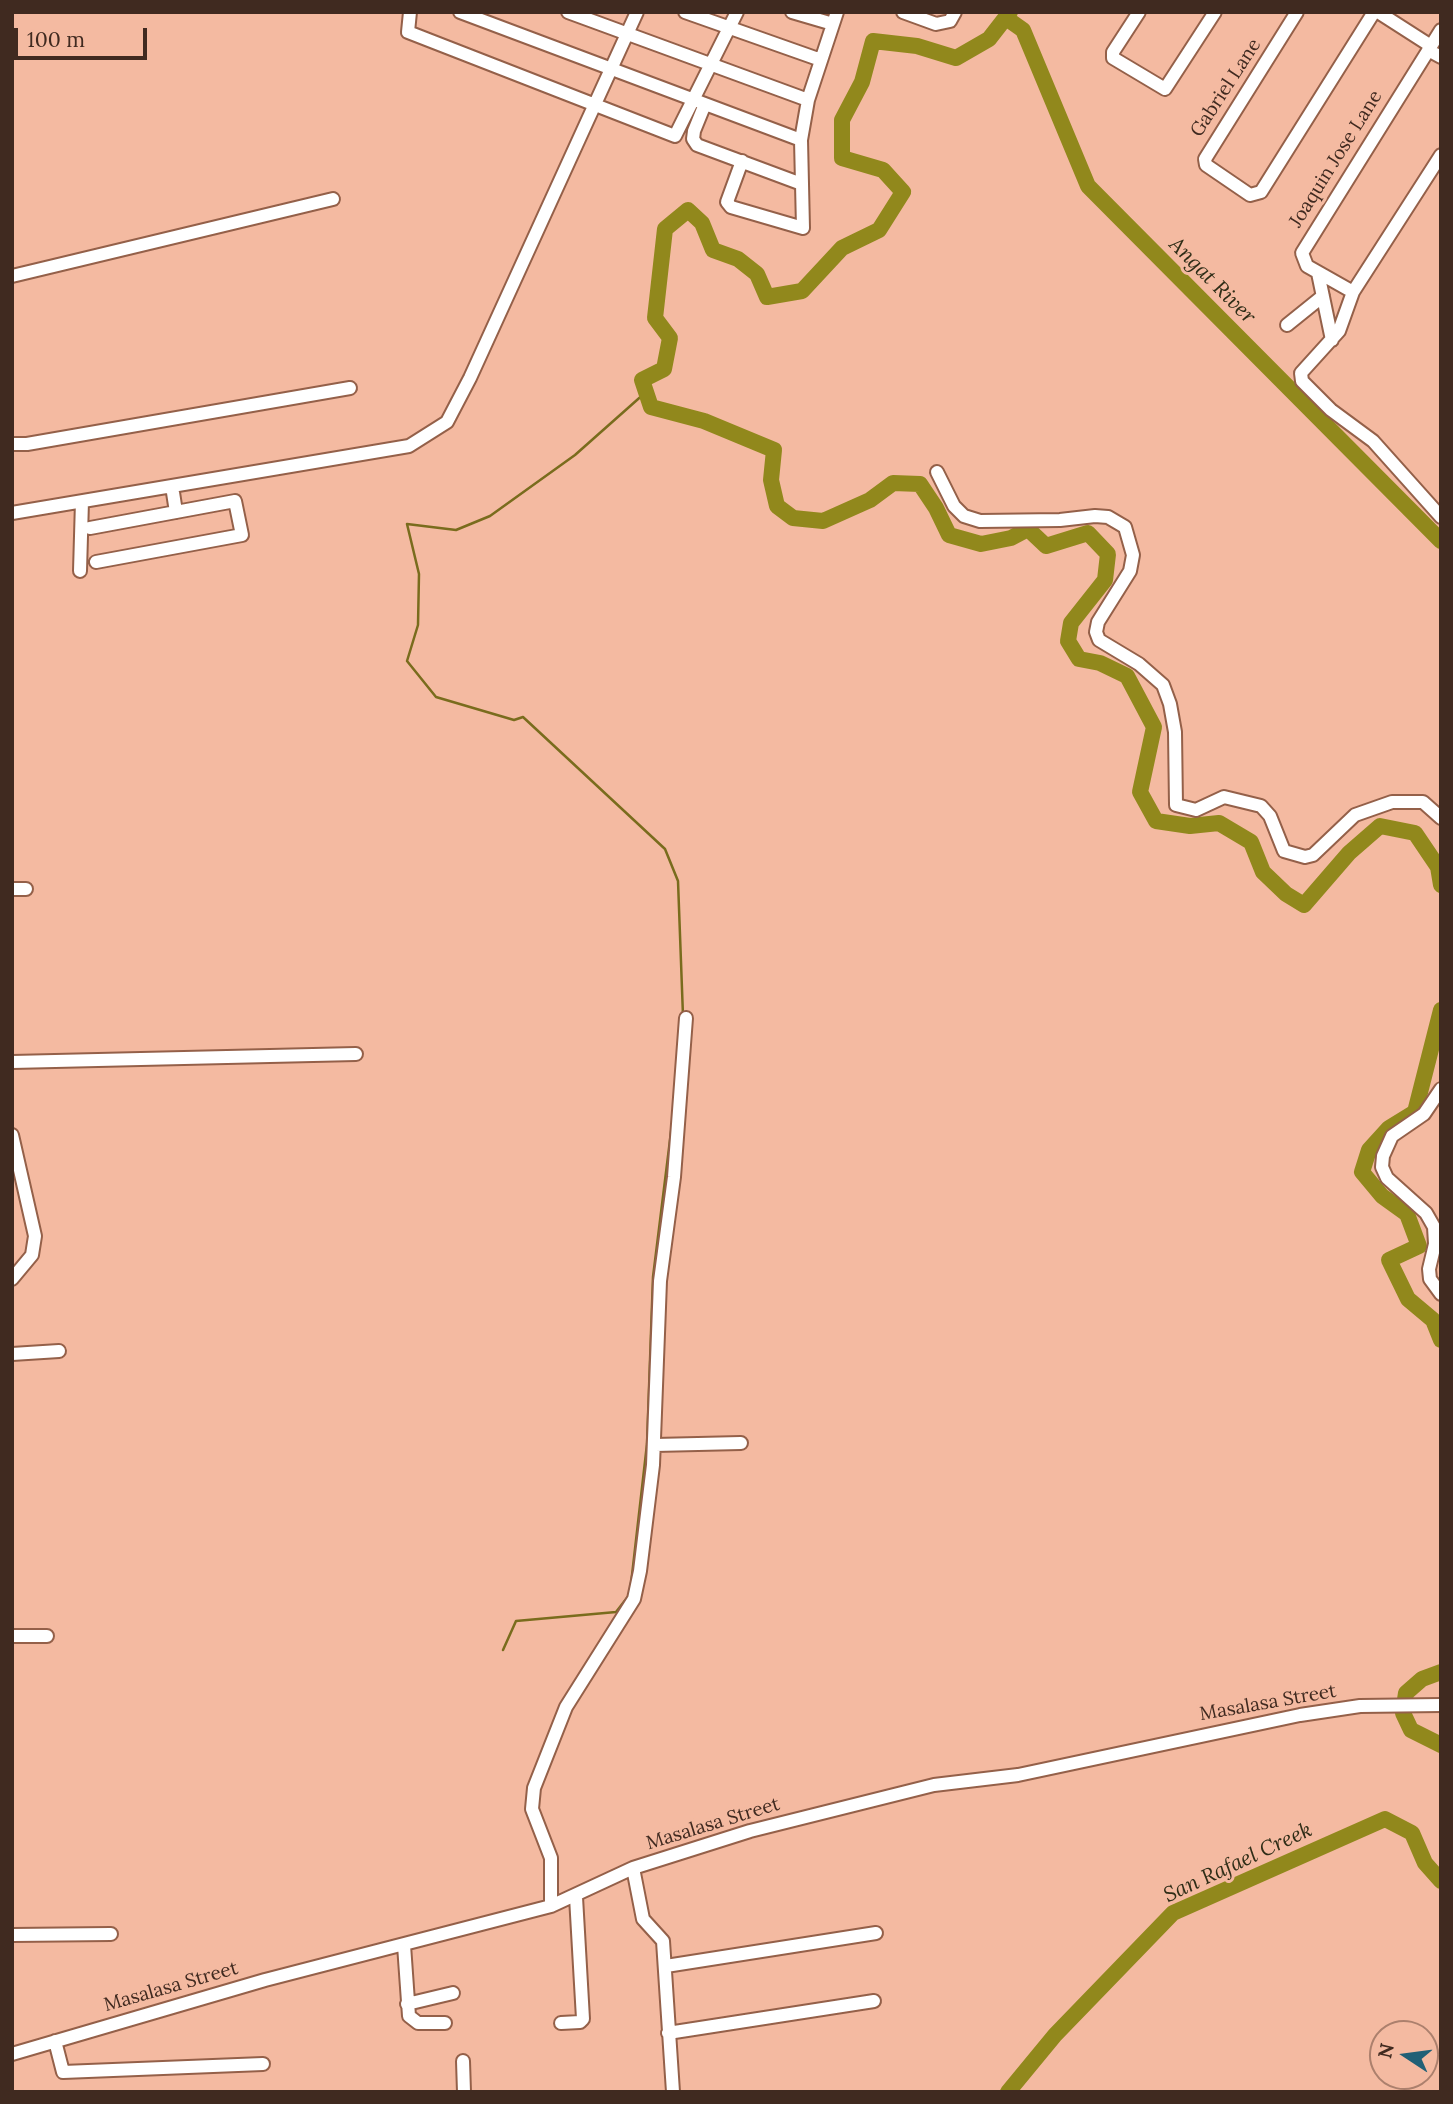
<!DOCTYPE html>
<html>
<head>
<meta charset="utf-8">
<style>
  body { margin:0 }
  #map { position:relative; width:1453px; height:2104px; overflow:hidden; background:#f4baa1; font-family:Lora,serif }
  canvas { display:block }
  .frame { position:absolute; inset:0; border:14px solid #402a20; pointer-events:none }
  .north { position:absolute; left:1369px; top:2020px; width:70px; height:70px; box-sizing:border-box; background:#f4baa1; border:2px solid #ac806d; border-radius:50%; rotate:283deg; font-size:19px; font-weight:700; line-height:28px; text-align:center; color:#402a20 }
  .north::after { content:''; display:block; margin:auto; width:24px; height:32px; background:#216076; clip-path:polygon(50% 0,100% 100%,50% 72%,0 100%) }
  .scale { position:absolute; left:14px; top:28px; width:133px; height:32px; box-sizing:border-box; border:4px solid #402a20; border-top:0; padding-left:9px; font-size:21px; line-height:24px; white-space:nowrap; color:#402a20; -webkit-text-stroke:5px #f4baa1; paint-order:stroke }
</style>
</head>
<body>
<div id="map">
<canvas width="1453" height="2104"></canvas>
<div class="frame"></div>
<div class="north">N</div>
<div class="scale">100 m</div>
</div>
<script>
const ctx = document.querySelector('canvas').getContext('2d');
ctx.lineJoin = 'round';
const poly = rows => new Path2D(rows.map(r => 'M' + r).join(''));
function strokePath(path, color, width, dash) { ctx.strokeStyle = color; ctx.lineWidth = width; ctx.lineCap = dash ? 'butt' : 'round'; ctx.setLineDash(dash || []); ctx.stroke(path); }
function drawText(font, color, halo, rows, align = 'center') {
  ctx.font = font + ' Lora,serif'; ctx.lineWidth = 6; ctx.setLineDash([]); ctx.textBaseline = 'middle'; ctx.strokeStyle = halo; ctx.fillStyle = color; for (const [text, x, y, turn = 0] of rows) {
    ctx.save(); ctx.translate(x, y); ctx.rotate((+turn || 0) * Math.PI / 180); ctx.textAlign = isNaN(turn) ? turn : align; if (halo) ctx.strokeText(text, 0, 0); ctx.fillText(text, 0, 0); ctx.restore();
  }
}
strokePath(poly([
  [646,392,575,455,490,516,456,530,407,524,419,574,418,625,407,661,436,697,514,720,523,717,665,849,678,881,683,1016],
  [631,1584,647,1444,653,1277,672,1124],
  [503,1650,516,1621,616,1612,630,1594]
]), '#796c1d', 2.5);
strokePath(poly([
  [1010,12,989,39,956,58,917,46,873,41,862,82,842,120,842,158,883,170,903,192,879,230,842,248,802,291,767,297,757,274,738,259,713,250,702,223,688,210,665,229,655,318,670,338,664,369,642,380,651,407,704,421,774,450,771,480,777,506,793,518,823,521,870,500,893,483,920,484,936,508,949,535,981,544,1011,538,1028,529,1046,546,1088,533,1108,554,1105,580,1071,623,1068,641,1079,659,1100,663,1127,676,1154,727,1140,792,1156,821,1190,826,1219,823,1251,842,1263,872,1286,894,1304,905,1349,853,1380,826,1415,833,1438,867,1441,885],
  [1006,18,1023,30,1088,186,1441,541],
  [1441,1010,1415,1112,1389,1128,1369,1150,1362,1172,1382,1196,1407,1214,1419,1246,1389,1260,1408,1299,1433,1320,1441,1340],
  [1441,1672,1422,1679,1406,1693,1403,1713,1411,1730,1441,1745],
  [1008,2092,1055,2035,1173,1913,1385,1819,1412,1833,1425,1863,1441,1881]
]), '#91881c', 16);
const minor = poly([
  [410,12,408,32,675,136,737,12],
  [460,12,801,140],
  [568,12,808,100],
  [685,12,821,60],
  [792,12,833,24],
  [903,12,936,24,950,21,955,12],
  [1139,12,1113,52,1113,58,1165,89,1215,12],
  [1297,12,1205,159,1206,165,1250,195,1261,192,1374,12],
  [1378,12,1431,46],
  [1428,50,1441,57],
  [705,104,694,131,693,139,697,145,799,183],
  [1441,155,1353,292,1339,331,1301,373,1302,381,1331,410,1373,441,1441,517],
  [742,161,727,202,731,207,803,228,801,140,808,100,837,12],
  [1318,273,1332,340],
  [12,276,333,199],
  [1353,292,1307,266,1302,253,1441,30],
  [1287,325,1323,296],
  [12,444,27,444,350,388],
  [937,472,954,506,964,516,980,521,1060,520,1095,516,1108,517,1125,527,1133,555,1130,571,1098,622,1096,632,1099,640,1139,664,1163,685,1170,704,1175,732,1176,805,1196,810,1224,797,1261,806,1270,816,1284,851,1305,857,1313,855,1355,815,1392,802,1423,802,1441,818],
  [172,486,176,512],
  [12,513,409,446,447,422,470,378,637,12],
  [90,528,235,501,242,535,96,562],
  [80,571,82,501],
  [12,889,26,889],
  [12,1062,356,1054],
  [1441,1089,1424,1114,1392,1136,1383,1156,1382,1167,1387,1178,1426,1213,1434,1227,1435,1244,1429,1269,1430,1279,1441,1294],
  [12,1135,35,1236,32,1255,12,1279],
  [12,1354,59,1351],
  [655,1445,741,1443],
  [12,1636,47,1636],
  [633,1868,643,1919,663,1941,673,2092],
  [551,1906,551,1858,532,1809,534,1788,566,1707,634,1599,640,1571,653,1465,660,1281,674,1177,686,1018],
  [12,1935,111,1934],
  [404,1945,409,2016,418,2023,445,2023],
  [666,1966,876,1933],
  [407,2004,453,1993],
  [561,2023,580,2022,583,2019,576,1897],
  [668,2033,874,2001],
  [55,2041,63,2072,263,2064],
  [12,2054,265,1980,551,1906,633,1868,750,1831,934,1785,1018,1775,1300,1715,1360,1706,1441,1705],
  [463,2061,464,2092]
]);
strokePath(minor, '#946049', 16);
strokePath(minor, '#fff', 12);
drawText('19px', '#402a20', '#f4baa1', [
  ["Gabriel Lane",1226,88,-57],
  ["Joaquin Jose Lane",1336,159,-58],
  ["Masalasa Street",1268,1703,-10],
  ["Masalasa Street",713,1824,-17],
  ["Masalasa Street",171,1987,-16]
]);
drawText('italic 21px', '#2f2d17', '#f4baa1', [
  ["Angat River",1212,281,45],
  ["San Rafael Creek",1238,1863,-25]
]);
</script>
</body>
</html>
